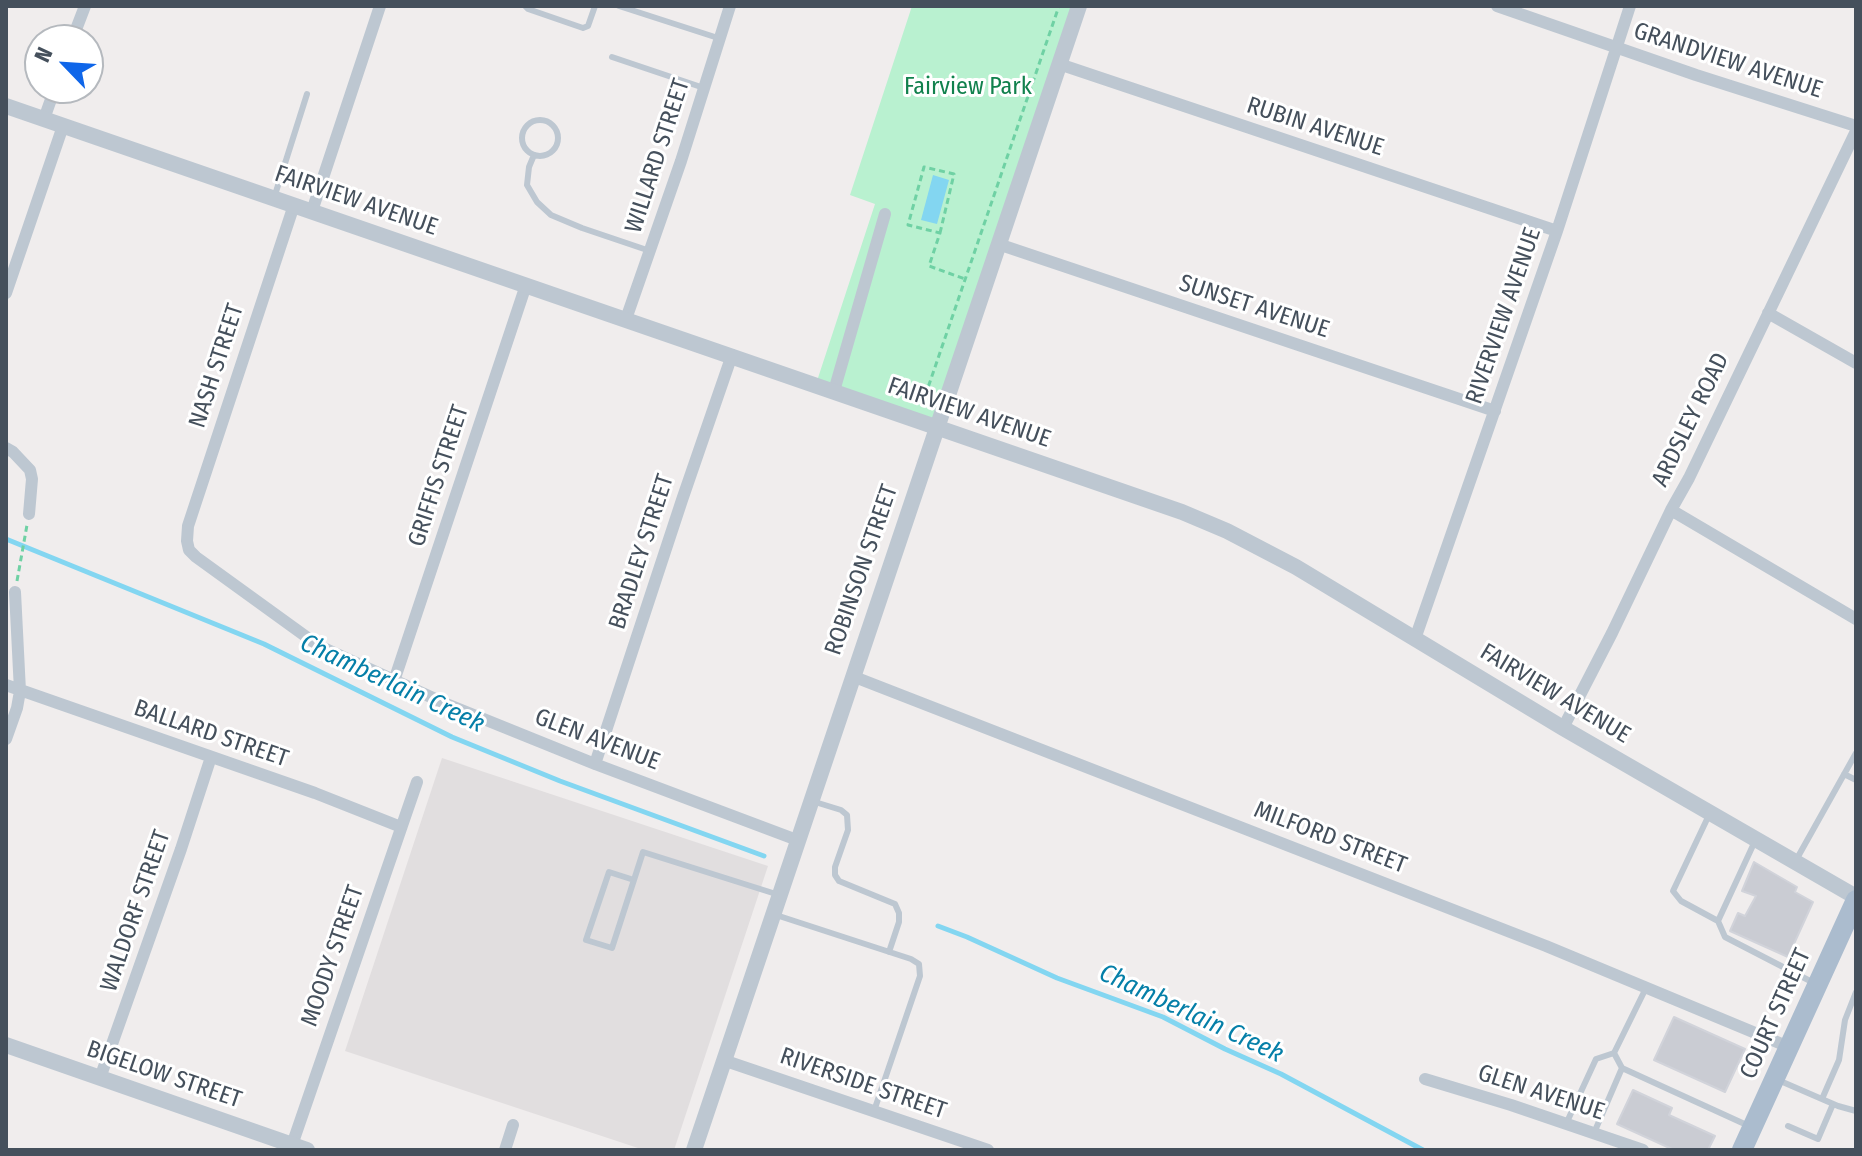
<!DOCTYPE html>
<html>
<head>
<meta charset="utf-8">
<style>
  body { margin:0 }
  #map { position:relative; width:1862px; height:1156px; overflow:hidden; background:#f0eded; font-family:"Fira Sans Condensed",sans-serif }
  canvas { display:block }
  .frame { position:absolute; inset:0; border:8px solid #45505c; pointer-events:none }
  .north { position:absolute; left:24px; top:24px; width:80px; height:80px; box-sizing:border-box; background:#fff; border:2px solid #b5b9be; border-radius:50%; rotate:295deg; font-size:22px; font-weight:700; line-height:32px; text-align:center; color:#45505c }
  .north::after { content:''; display:block; margin:auto; width:28px; height:36px; background:#0f66e9; clip-path:polygon(50% 0,100% 100%,50% 72%,0 100%) }
</style>
</head>
<body>
<div id="map">
<canvas width="1862" height="1156"></canvas>
<div class="frame"></div>
<div class="north">N</div>
</div>
<script>
const ctx = document.querySelector('canvas').getContext('2d');
ctx.lineJoin = 'round';
function fillPath(path, color) { ctx.fillStyle = color; ctx.fill(path, 'evenodd'); }
const poly = rows => new Path2D(rows.map(r => 'M' + r).join(''));
function strokePath(path, color, width, dash) { ctx.strokeStyle = color; ctx.lineWidth = width; ctx.lineCap = dash ? 'butt' : 'round'; ctx.setLineDash(dash || []); ctx.stroke(path); }
function drawText(font, color, halo, rows, align = 'center') {
  ctx.font = font + ' "Fira Sans Condensed",sans-serif'; ctx.lineWidth = 6; ctx.setLineDash([]); ctx.textBaseline = 'middle'; ctx.strokeStyle = halo; ctx.fillStyle = color; for (const [text, x, y, turn = 0] of rows) {
    ctx.save(); ctx.translate(x, y); ctx.rotate((+turn || 0) * Math.PI / 180); ctx.textAlign = isNaN(turn) ? turn : align; if (halo) ctx.strokeText(text, 0, 0); ctx.fillText(text, 0, 0); ctx.restore();
  }
}
fillPath(poly([
  [442,758,768,866,674,1150,644,1150,345,1051]
]), '#e1dedf');
fillPath(poly([
  [912,6,1078,6,936,427,816,384,875,204,850,195]
]), '#b9f1d0');
fillPath(poly([
  [933,175,949,180,937,224,921,220]
]), '#83d6f1');
strokePath(poly([
  [6,539,264,644,452,737,560,781,764,856],
  [938,926,967,937,1057,978,1163,1017,1225,1049,1281,1074,1423,1150]
]), '#83d6f1', 5);
const building = poly([
  [1754,862,1797,887,1795,892,1813,902,1788,957,1730,931,1738,913,1745,916,1756,896,1742,891,1754,862],
  [1674,1017,1745,1049,1725,1092,1654,1060,1674,1017],
  [1633,1090,1672,1108,1669,1115,1715,1136,1708,1150,1674,1150,1617,1124,1633,1090]
]);
fillPath(building, '#caccd3');
strokePath(building, '#d1d3da', 2);
strokePath(poly([
  [940,233,954,174,924,167,908,225,940,233,929,266,965,279],
  [922,405,1059,6],
  [17,581,27,525]
]), '#6fd1a4', 3, [6, 4]);
strokePath(poly([
  [525,6,528,9,583,28,588,26,595,6],
  [619,6,718,38],
  [612,57,704,88],
  '522 138a18 18 0 1 1 36 0a18 18 0 1 1-36 0Z',
  [534,155,529,167,527,185,537,202,551,215,582,228,650,251],
  [274,198,307,94],
  [1844,774,1856,780],
  [815,802,841,810,847,815,848,830,835,867,835,875,839,881,895,904,899,913,899,922,889,952],
  [1709,815,1673,891,1681,901,1718,921,1725,937,1814,983],
  [1795,862,1856,753],
  [634,880,609,872,586,940,612,948,643,852,776,894],
  [776,915,911,959,919,964,920,976,874,1111],
  [1718,921,1755,841],
  [1622,1068,1749,1126],
  [1778,1080,1838,1106,1856,1111],
  [1822,1099,1839,1060,1845,1020,1856,992],
  [1566,1124,1596,1059,1614,1053,1646,988],
  [1788,1126,1818,1139,1833,1104],
  [1594,1133,1622,1068,1614,1053]
]), '#bdc7d1', 6);
strokePath(poly([
  [1497,6,1696,75,1856,126],
  [72,40,85,6],
  [1059,64,1557,231],
  [44,119,55,88],
  [294,205,188,526,187,541,189,550,196,557,319,646,444,703,595,764,797,840],
  [312,211,380,6],
  [998,244,1495,411],
  [6,293,63,126],
  [1768,313,1856,363],
  [626,319,681,161,730,6],
  [834,391,885,214],
  [6,448,13,452,30,470,32,479,29,514],
  [1671,510,1856,619],
  [1415,639,1557,231,1630,6],
  [852,676,1546,946,1789,1047],
  [394,681,526,285],
  [6,685,315,793,401,827],
  [1563,728,1612,633,1671,510,1689,478,1856,131],
  [6,739,17,708,20,691,15,592],
  [595,764,682,500,732,355],
  [723,1060,988,1150],
  [100,1078,181,849,211,757],
  [1425,1079,1511,1105,1643,1150],
  [292,1145,417,782],
  [505,1150,513,1125]
]), '#bdc7d1', 12);
strokePath(poly([
  [6,106,1182,512,1227,531,1296,567,1563,728,1856,897],
  [6,1045,307,1150],
  [694,1150,1079,6]
]), '#bdc7d1', 16);
strokePath(poly([
  [1742,1150,1856,900]
]), '#abbcce', 20);
drawText('24px', '#45505c', '#fff', [
  ["GRANDVIEW AVENUE",1728,61,18],
  ["RUBIN AVENUE",1315,127,18],
  ["WILLARD STREET",658,156,-72],
  ["FAIRVIEW AVENUE",356,201,19],
  ["SUNSET AVENUE",1254,307,18],
  ["RIVERVIEW AVENUE",1504,316,-71],
  ["NASH STREET",217,366,-72],
  ["FAIRVIEW AVENUE",969,413,19],
  ["ARDSLEY ROAD",1691,420,-64],
  ["GRIFFIS STREET",439,476,-72],
  ["BRADLEY STREET",642,552,-72],
  ["ROBINSON STREET",862,570,-71],
  ["FAIRVIEW AVENUE",1555,694,31],
  ["BALLARD STREET",211,734,19],
  ["GLEN AVENUE",597,740,21],
  ["MILFORD STREET",1330,838,21],
  ["WALDORF STREET",136,911,-71],
  ["MOODY STREET",333,956,-71],
  ["COURT STREET",1776,1014,-66],
  ["BIGELOW STREET",164,1075,19],
  ["RIVERSIDE STREET",863,1084,19],
  ["GLEN AVENUE",1541,1093,18]
]);
drawText('24px', '#11814d', '#fff', [
  ["Fairview Park",968,87]
]);
drawText('italic 26px', '#057fa8', '#fff', [
  ["Chamberlain Creek",392,684,25],
  ["Chamberlain Creek",1191,1014,25]
]);
</script>
</body>
</html>
